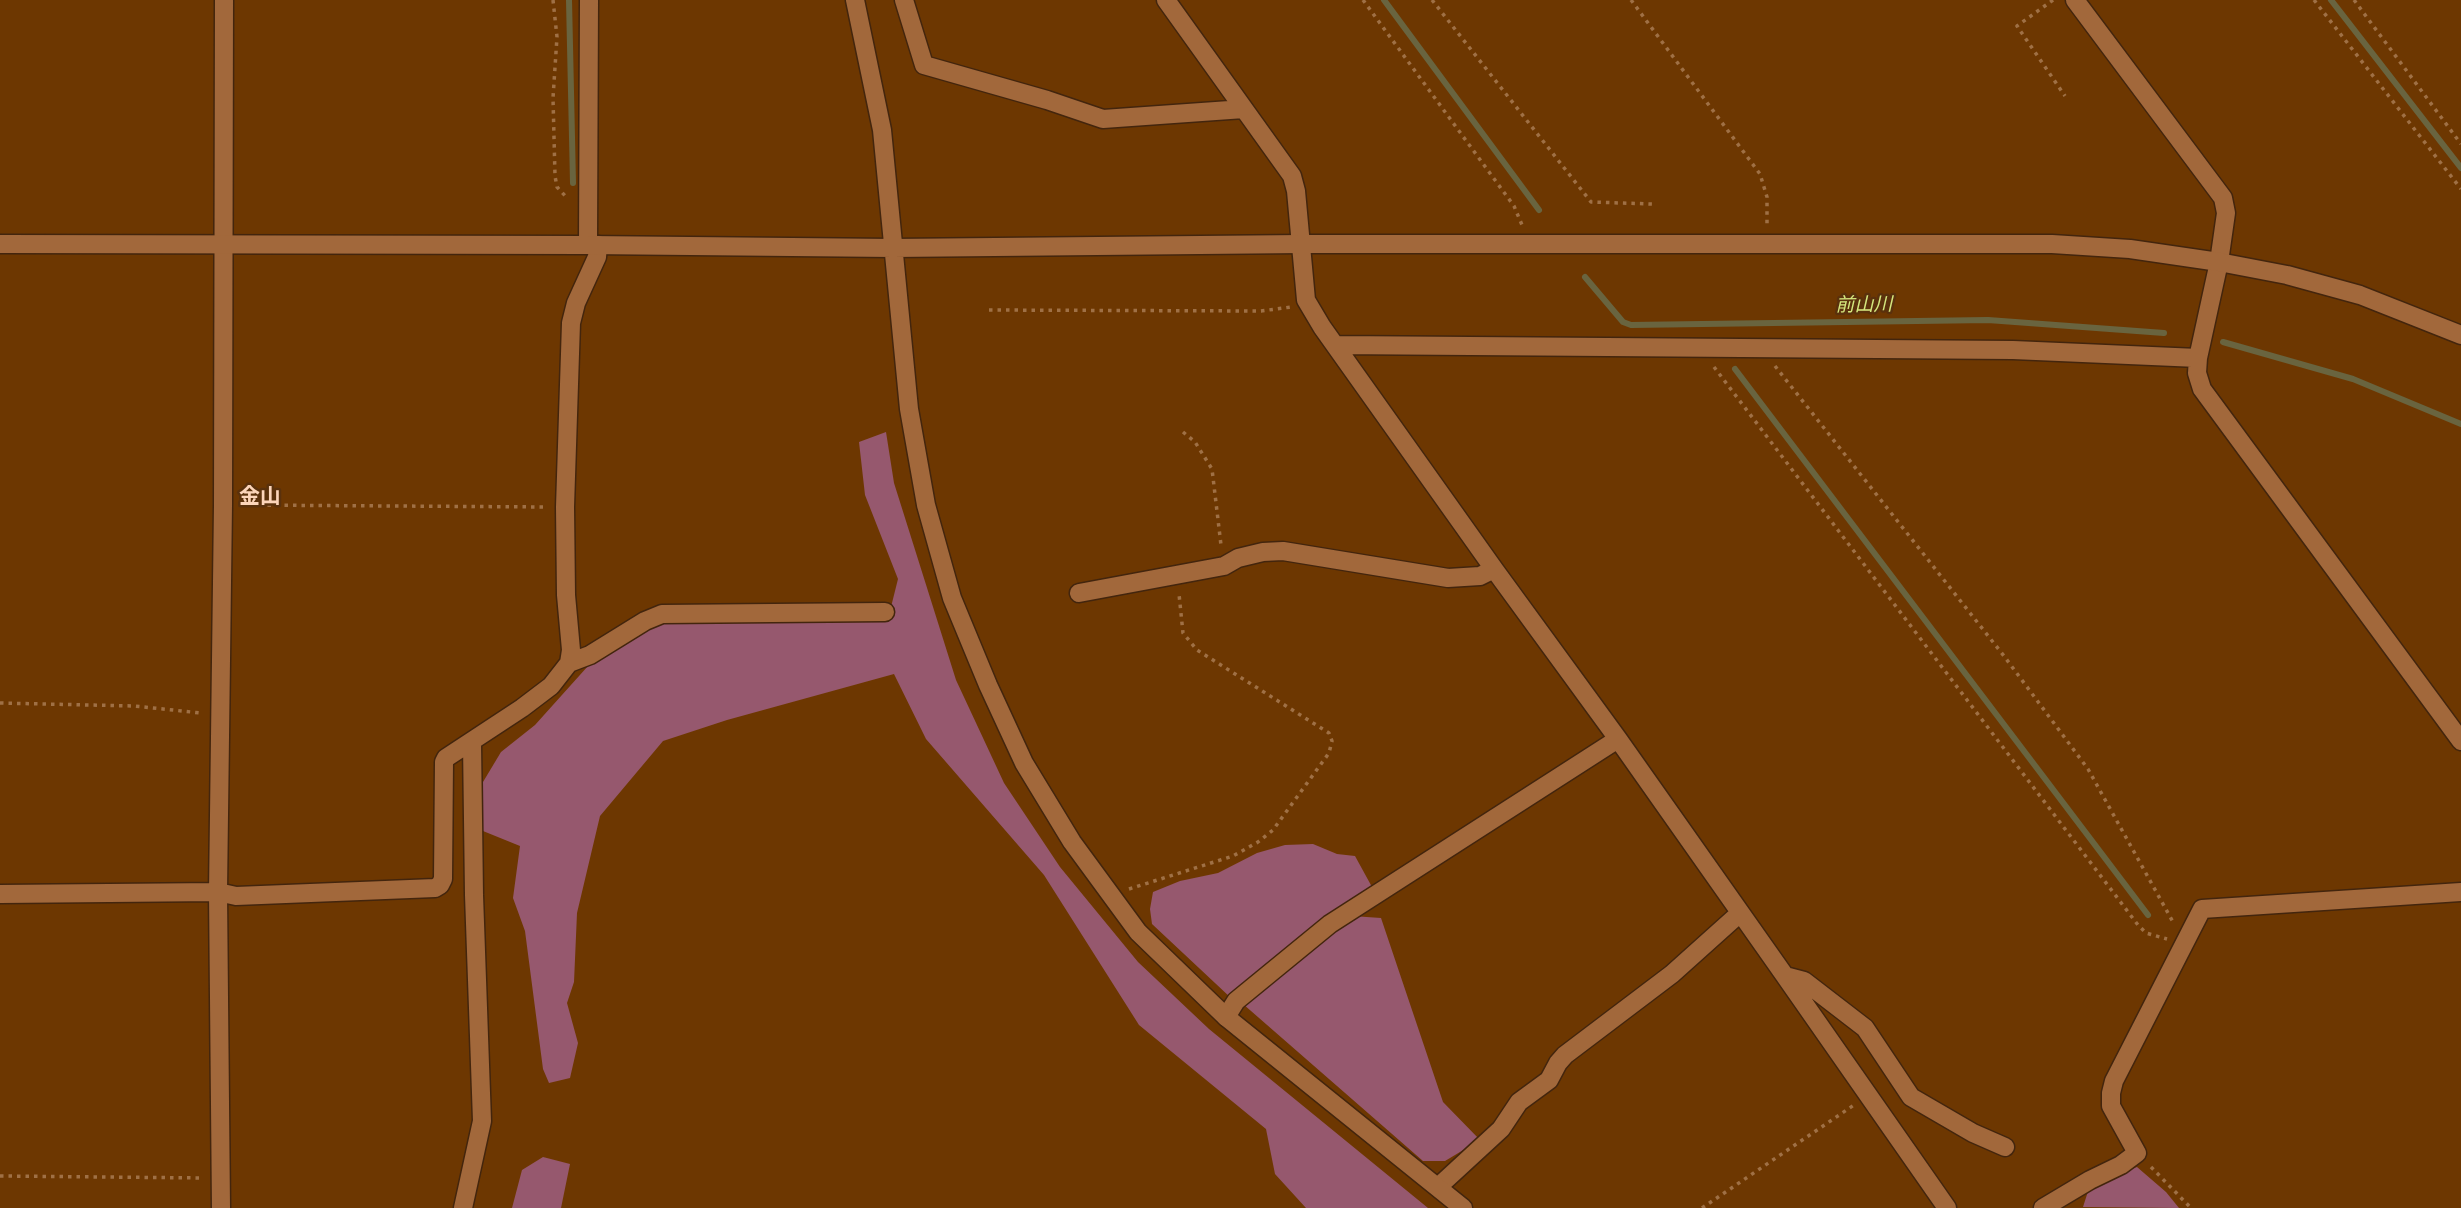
<!DOCTYPE html>
<html>
<head>
<meta charset="utf-8">
<style>
  body { margin:0 }
  canvas { display:block; background:#6d3701 }
</style>
</head>
<body>
<canvas width="2461" height="1208"></canvas>
<script>
const ctx = document.querySelector('canvas').getContext('2d');
ctx.lineJoin = 'round';
function fillPath(path, color) { ctx.fillStyle = color; ctx.fill(path, 'evenodd'); }
const poly = rows => new Path2D(rows.map(r => 'M' + r).join(''));
function strokePath(path, color, width, dash) { ctx.strokeStyle = color; ctx.lineWidth = width; ctx.lineCap = dash ? 'butt' : 'round'; ctx.setLineDash(dash || []); ctx.stroke(path); }
function drawText(font, color, halo, rows, align = 'center') {
  ctx.font = font + ' Poppins,"Noto Sans JP",sans-serif'; ctx.lineWidth = 5; ctx.setLineDash([]); ctx.textBaseline = 'middle'; ctx.strokeStyle = halo; ctx.fillStyle = color; for (const [text, x, y, turn = 0] of rows) {
    ctx.save(); ctx.translate(x, y); ctx.rotate((+turn || 0) * Math.PI / 180); ctx.textAlign = isNaN(turn) ? turn : align; if (halo) ctx.strokeText(text, 0, 0); ctx.fillText(text, 0, 0); ctx.restore();
  }
}
fillPath(poly([
  [886,432,894,483,956,680,1004,783,1060,867,1138,962,1209,1029,1428,1208,1306,1208,1275,1174,1266,1129,1139,1025,1044,875,926,739,894,674,727,720,663,741,600,816,577,913,574,982,567,1003,578,1043,570,1078,549,1083,543,1069,525,931,513,898,520,846,483,831,483,782,501,752,535,725,597,656,658,620,888,619,898,579,865,495,859,442],
  [1313,844,1337,854,1355,856,1372,887,1231,998,1152,924,1150,909,1153,892,1180,881,1218,873,1257,853,1285,845],
  [1352,916,1381,918,1443,1102,1480,1140,1445,1161,1423,1161,1243,1004],
  [543,1157,570,1164,561,1208,512,1208,522,1170],
  [2137,1167,2166,1192,2179,1208,2083,1207,2091,1182]
]), '#96586e');
strokePath(poly([
  [569,0,573,183],
  [1384,0,1539,210],
  [2331,0,2461,168],
  [1585,277,1623,322,1631,325,1988,320,2164,333],
  [2223,342,2353,379,2461,424],
  [1735,369,2148,915]
]), '#69643f', 6);
const minor = poly([
  [904,0,924,65,1047,100,1103,119,1244,109],
  [1166,0,1292,176,1296,191,1306,300,1322,327,1494,569,1618,739,1785,976,1804,981,1865,1028,1911,1097,1973,1133,2005,1147],
  [2075,0,2223,198,2226,213,2219,262,2198,358,2197,373,2202,389,2461,741],
  [588,245,589,0],
  [1335,345,2013,350,2198,358],
  [1079,593,1224,566,1238,558,1263,552,1283,551,1448,578,1480,576,1494,569],
  [569,663,571,650,566,595,565,507,571,323,576,303,597,257,598,245],
  [0,894,218,892,236,896,435,888,440,885,443,879,444,762,446,758,522,708,551,686,569,663,590,655,645,621,662,614,885,612],
  [1785,976,1947,1208],
  [1226,1017,1236,1001,1330,924,1618,739],
  [1438,1187,1501,1129,1519,1102,1549,1080,1558,1063,1565,1055,1672,974,1740,913],
  [221,1208,218,892,223,505,224,0],
  [463,1208,482,1121,474,895,472,743],
  [2043,1208,2090,1180,2121,1165,2137,1153,2111,1106,2111,1093,2114,1081,2202,909,2461,892]
]);
const tertiary = poly([
  [855,0,882,130,909,409,926,505,952,598,988,685,1024,763,1072,842,1138,932,1226,1017,1463,1208],
  [0,244,588,245,893,248,1302,244,2052,244,2130,249,2219,262,2287,275,2360,295,2461,335]
]);
strokePath(minor, '#43250d', 21);
strokePath(tertiary, '#43250d', 21);
strokePath(poly([
  [553,0,557,37,553,98,555,176,557,187,568,199],
  [1363,0,1514,206,1522,225],
  [1432,0,1591,202,1652,204],
  [1631,0,1760,174,1767,197,1767,225],
  [2053,0,2017,26,2065,96],
  [2314,0,2461,189],
  [2354,0,2461,144],
  [989,310,1261,311,1291,307],
  [1775,366,2004,656,2088,769,2173,922],
  [1714,367,2138,925,2146,933,2167,939],
  [1183,432,1195,442,1212,469,1221,545],
  [242,505,546,507],
  [0,703,134,706,201,713],
  [1129,889,1233,856,1258,842,1273,830,1329,753,1332,741,1329,733,1197,650,1183,633,1179,594],
  [2151,1167,2191,1208],
  [0,1176,204,1178],
  [1702,1208,1854,1105]
]), '#9f7045', 3.5, [3.5, 5]);
strokePath(minor, '#a2683b', 18);
strokePath(tertiary, '#a2683b', 18);
drawText('italic 19px', '#d5e77e', '#5a310c', [
  ["前山川",1864,306,-1]
]);
drawText('bold 21px', '#fcd5ba', '#5a310c', [
  ["金山",260,498]
]);
</script>
</body>
</html>
